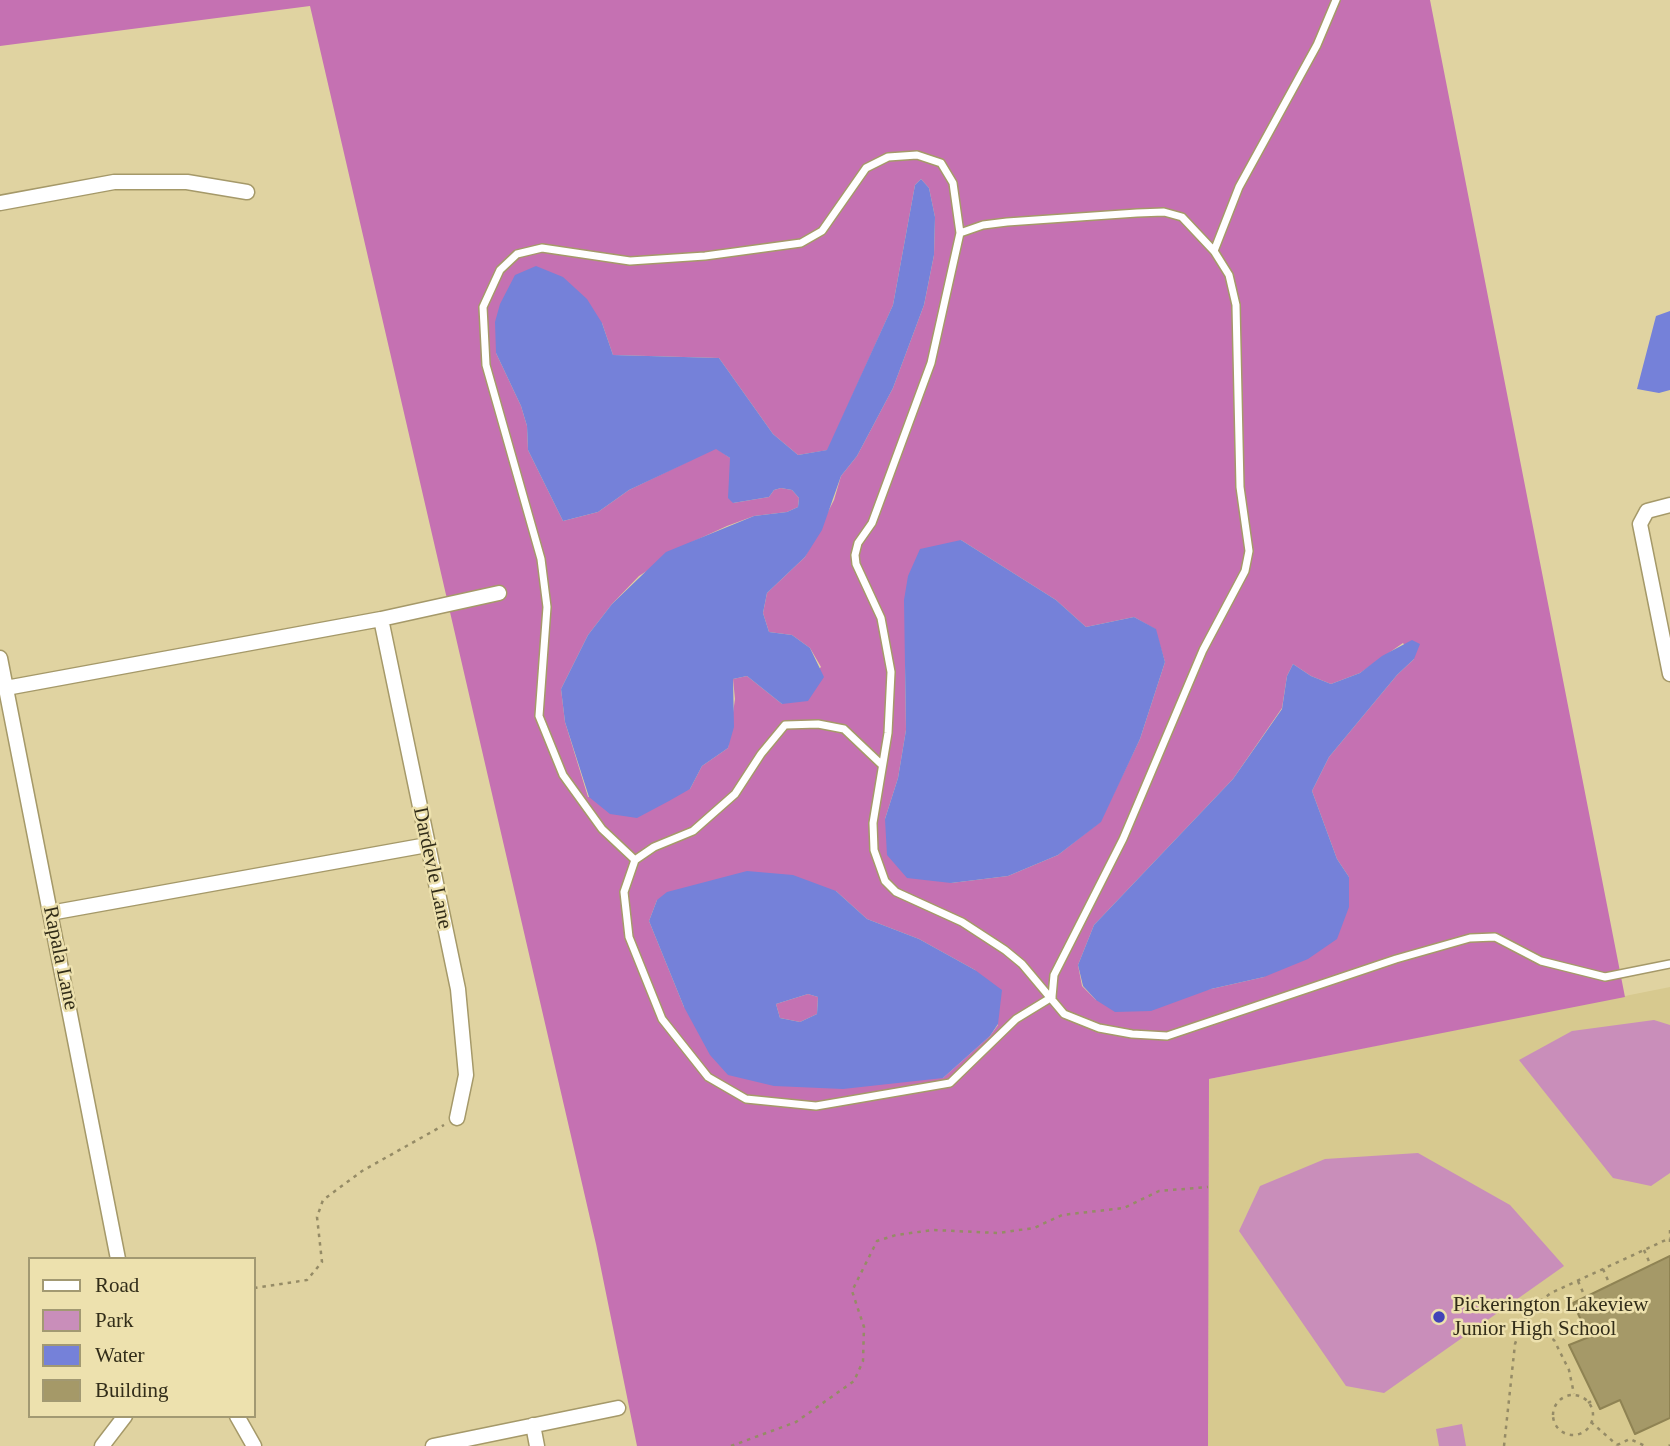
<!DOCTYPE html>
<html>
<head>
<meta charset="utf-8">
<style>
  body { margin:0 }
  #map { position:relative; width:1670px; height:1446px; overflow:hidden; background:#e0d3a1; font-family:"Times New Roman",serif }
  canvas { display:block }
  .legend { position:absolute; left:28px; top:1257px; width:228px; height:161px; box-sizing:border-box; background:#ede1ae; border:2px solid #a29972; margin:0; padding:9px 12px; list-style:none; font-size:21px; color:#322d19 }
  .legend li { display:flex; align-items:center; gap:14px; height:35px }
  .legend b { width:35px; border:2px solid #a29972 }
</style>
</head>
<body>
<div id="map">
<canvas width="1670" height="1446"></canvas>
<ul class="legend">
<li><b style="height:9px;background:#fff"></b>Road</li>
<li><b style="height:19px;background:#c98eba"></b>Park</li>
<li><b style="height:19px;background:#7581d9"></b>Water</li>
<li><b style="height:19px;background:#a59968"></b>Building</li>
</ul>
</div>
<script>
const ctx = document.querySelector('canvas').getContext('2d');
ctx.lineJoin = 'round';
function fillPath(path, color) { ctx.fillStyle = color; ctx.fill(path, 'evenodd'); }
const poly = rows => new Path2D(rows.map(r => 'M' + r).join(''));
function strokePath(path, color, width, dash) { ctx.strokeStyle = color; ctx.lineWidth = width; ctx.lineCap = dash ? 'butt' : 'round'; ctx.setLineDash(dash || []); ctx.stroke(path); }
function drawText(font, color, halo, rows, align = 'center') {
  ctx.font = font + ' "Times New Roman",serif'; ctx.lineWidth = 5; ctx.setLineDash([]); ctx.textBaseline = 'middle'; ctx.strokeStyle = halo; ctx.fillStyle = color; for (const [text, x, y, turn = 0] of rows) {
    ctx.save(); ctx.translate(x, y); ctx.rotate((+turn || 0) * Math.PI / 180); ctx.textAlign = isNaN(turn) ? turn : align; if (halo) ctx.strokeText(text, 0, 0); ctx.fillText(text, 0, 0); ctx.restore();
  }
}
fillPath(poly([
  [1670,987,1670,1446,1208,1446,1209,1079]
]), '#d7c98f');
fillPath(poly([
  [1654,1020,1670,1025,1670,1173,1651,1186,1613,1178,1519,1060,1572,1031],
  [1418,1153,1510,1205,1564,1266,1384,1393,1346,1386,1239,1231,1260,1186,1325,1159],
  [1462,1424,1466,1446,1439,1446,1436,1429]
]), '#c98eba');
fillPath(poly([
  [0,0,1430,0,1625,997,1209,1079,1208,1446,637,1446,596,1244,310,6,0,46],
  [921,179,929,188,935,217,934,255,924,305,893,388,857,456,841,476,834,500,805,557,767,593,763,613,769,632,792,635,810,648,821,667,782,704,747,676,733,679,735,699,728,748,702,766,690,789,588,797,565,722,561,689,588,635,612,604,639,576,692,542,727,526,754,516,787,512,798,507,799,498,792,490,781,488,774,490,769,497,733,503,730,458,716,448,629,490,598,512,563,521,528,450,527,426,521,406,496,353,602,323,613,355,719,358,773,434,798,455,828,450,893,305,915,185],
  [961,540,1056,600,1086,627,1134,617,1155,629,1165,662,1140,739,1100,822,1058,855,1008,876,951,883,885,819,898,778,906,730,905,663],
  [1403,643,1414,659,1397,675,1329,757,1312,791,1337,859,1349,877,1264,977,1211,989,1096,1000,1082,986,1078,965,1094,925,1233,779,1282,708,1287,676,1293,664,1311,676,1331,684,1360,673],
  [836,891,867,919,919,939,975,970,998,1025,990,1036,943,1078,684,1007,649,921,657,900],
  [808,994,818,997,817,1014,800,1022,780,1018,776,1004]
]), '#c571b2');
fillPath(poly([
  [921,179,929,188,935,217,934,255,924,305,893,388,857,456,841,476,822,530,805,557,767,593,763,613,769,632,792,635,810,648,824,677,808,701,782,704,747,676,733,679,734,727,728,748,702,766,690,789,669,801,637,818,610,814,589,797,565,722,561,689,588,635,612,604,666,552,754,516,787,512,798,507,799,498,792,490,781,488,774,490,769,497,733,503,728,498,730,458,716,449,629,490,598,512,563,521,528,450,527,426,521,406,496,353,495,322,500,304,515,275,536,266,563,277,587,299,602,323,613,355,719,358,773,434,798,455,827,450,893,305,915,185],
  [1670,311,1670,390,1659,393,1637,389,1656,316],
  [961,540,1056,600,1086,627,1134,617,1156,629,1165,662,1140,739,1101,822,1058,855,1008,876,951,883,907,878,887,855,885,819,898,778,906,730,904,600,908,576,920,549],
  [1412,640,1420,644,1414,659,1397,675,1329,757,1312,791,1337,859,1349,877,1349,907,1337,939,1308,959,1264,977,1211,989,1151,1011,1115,1012,1096,1000,1083,986,1078,965,1094,925,1233,779,1282,709,1287,676,1293,664,1311,676,1331,684,1360,673,1382,656],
  [747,871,793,875,836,891,867,919,919,939,975,970,1002,990,998,1024,990,1036,943,1078,843,1089,774,1086,728,1075,710,1055,684,1007,649,921,657,900,667,892],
  [808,994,818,997,817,1014,800,1022,780,1018,776,1004]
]), '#7581d9');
const building = poly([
  [1670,1256,1670,1418,1635,1434,1620,1400,1600,1409,1569,1345,1589,1337,1573,1303,1670,1256]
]);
fillPath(building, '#a59968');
strokePath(building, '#8f8353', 2);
const service = poly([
  [1214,251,1239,187,1317,45,1336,0],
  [882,765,844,729,818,724,785,725,761,754,735,794,693,831,654,847,635,860,624,892,629,937,662,1019,708,1077,746,1099,816,1106,950,1083,1016,1019,1052,997],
  [635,860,602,829,563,775,539,716,547,607,541,559,486,365,483,307,500,270,517,254,542,248,630,261,705,256,801,243,822,231,866,168,888,157,917,155,941,163,953,183,960,233],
  [1052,997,1054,975,1123,839,1203,650,1245,571,1249,551,1240,487,1236,305,1229,275,1214,251,1182,217,1164,212,1137,213,1007,222,983,225,960,233,931,363,872,523,858,543,855,555,856,564,881,618,891,672,888,733,873,823,874,850,885,881,896,892,962,922,1005,950,1022,964,1064,1014,1099,1028,1132,1034,1167,1036,1396,959,1470,938,1495,937,1541,961,1605,977,1670,964]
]);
const minor = poly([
  [0,203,114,182,187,182,247,192],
  [1670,505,1647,511,1640,524,1670,674],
  [381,619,458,989,466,1075,457,1118],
  [0,658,118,1259],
  [6,688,381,619,499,593],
  [50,913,427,845],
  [237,1416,254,1446],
  [533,1425,537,1446],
  [102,1446,125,1416],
  [433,1446,618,1408]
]);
strokePath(service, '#a59969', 10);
strokePath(minor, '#a59969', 17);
strokePath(poly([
  [1670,1230,1670,1244],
  [1644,1250,1651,1266],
  [1603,1269,1610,1285],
  [1578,1281,1585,1297],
  [254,1288,307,1280,322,1262,317,1217,323,1200,362,1171,444,1125],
  [1522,1324,1554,1340,1569,1370,1574,1394],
  '1553 1415a20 20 0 1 1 40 0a20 20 0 1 1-40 0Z',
  [1588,1403,1595,1399],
  [1591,1422,1617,1445],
  [1617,1445,1630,1439,1645,1446],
  [731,1446,796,1422,854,1381,863,1361,864,1327,852,1291,877,1241,896,1235,933,1230,998,1233,1034,1228,1062,1215,1124,1208,1159,1191,1208,1187],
  [1504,1446,1515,1344,1522,1324,1534,1306,1551,1293,1670,1238],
  [1669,1446,1670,1445]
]), '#958b66', 2.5, [3.5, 5]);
strokePath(service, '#fff', 7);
strokePath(minor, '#fff', 14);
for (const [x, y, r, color] of [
  [1439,1317,7,"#4243b8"]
]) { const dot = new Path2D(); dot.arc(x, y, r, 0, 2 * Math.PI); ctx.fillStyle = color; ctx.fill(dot); strokePath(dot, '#ede1ae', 2.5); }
drawText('21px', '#322d19', '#ede1ae', [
  ["Dardevle Lane",432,868,78],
  ["Rapala Lane",60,958,78]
]);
drawText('21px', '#322d19', '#ede1ae', [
  ["Pickerington Lakeview",1453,1305],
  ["Junior High School",1453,1329]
], 'left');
</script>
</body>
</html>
